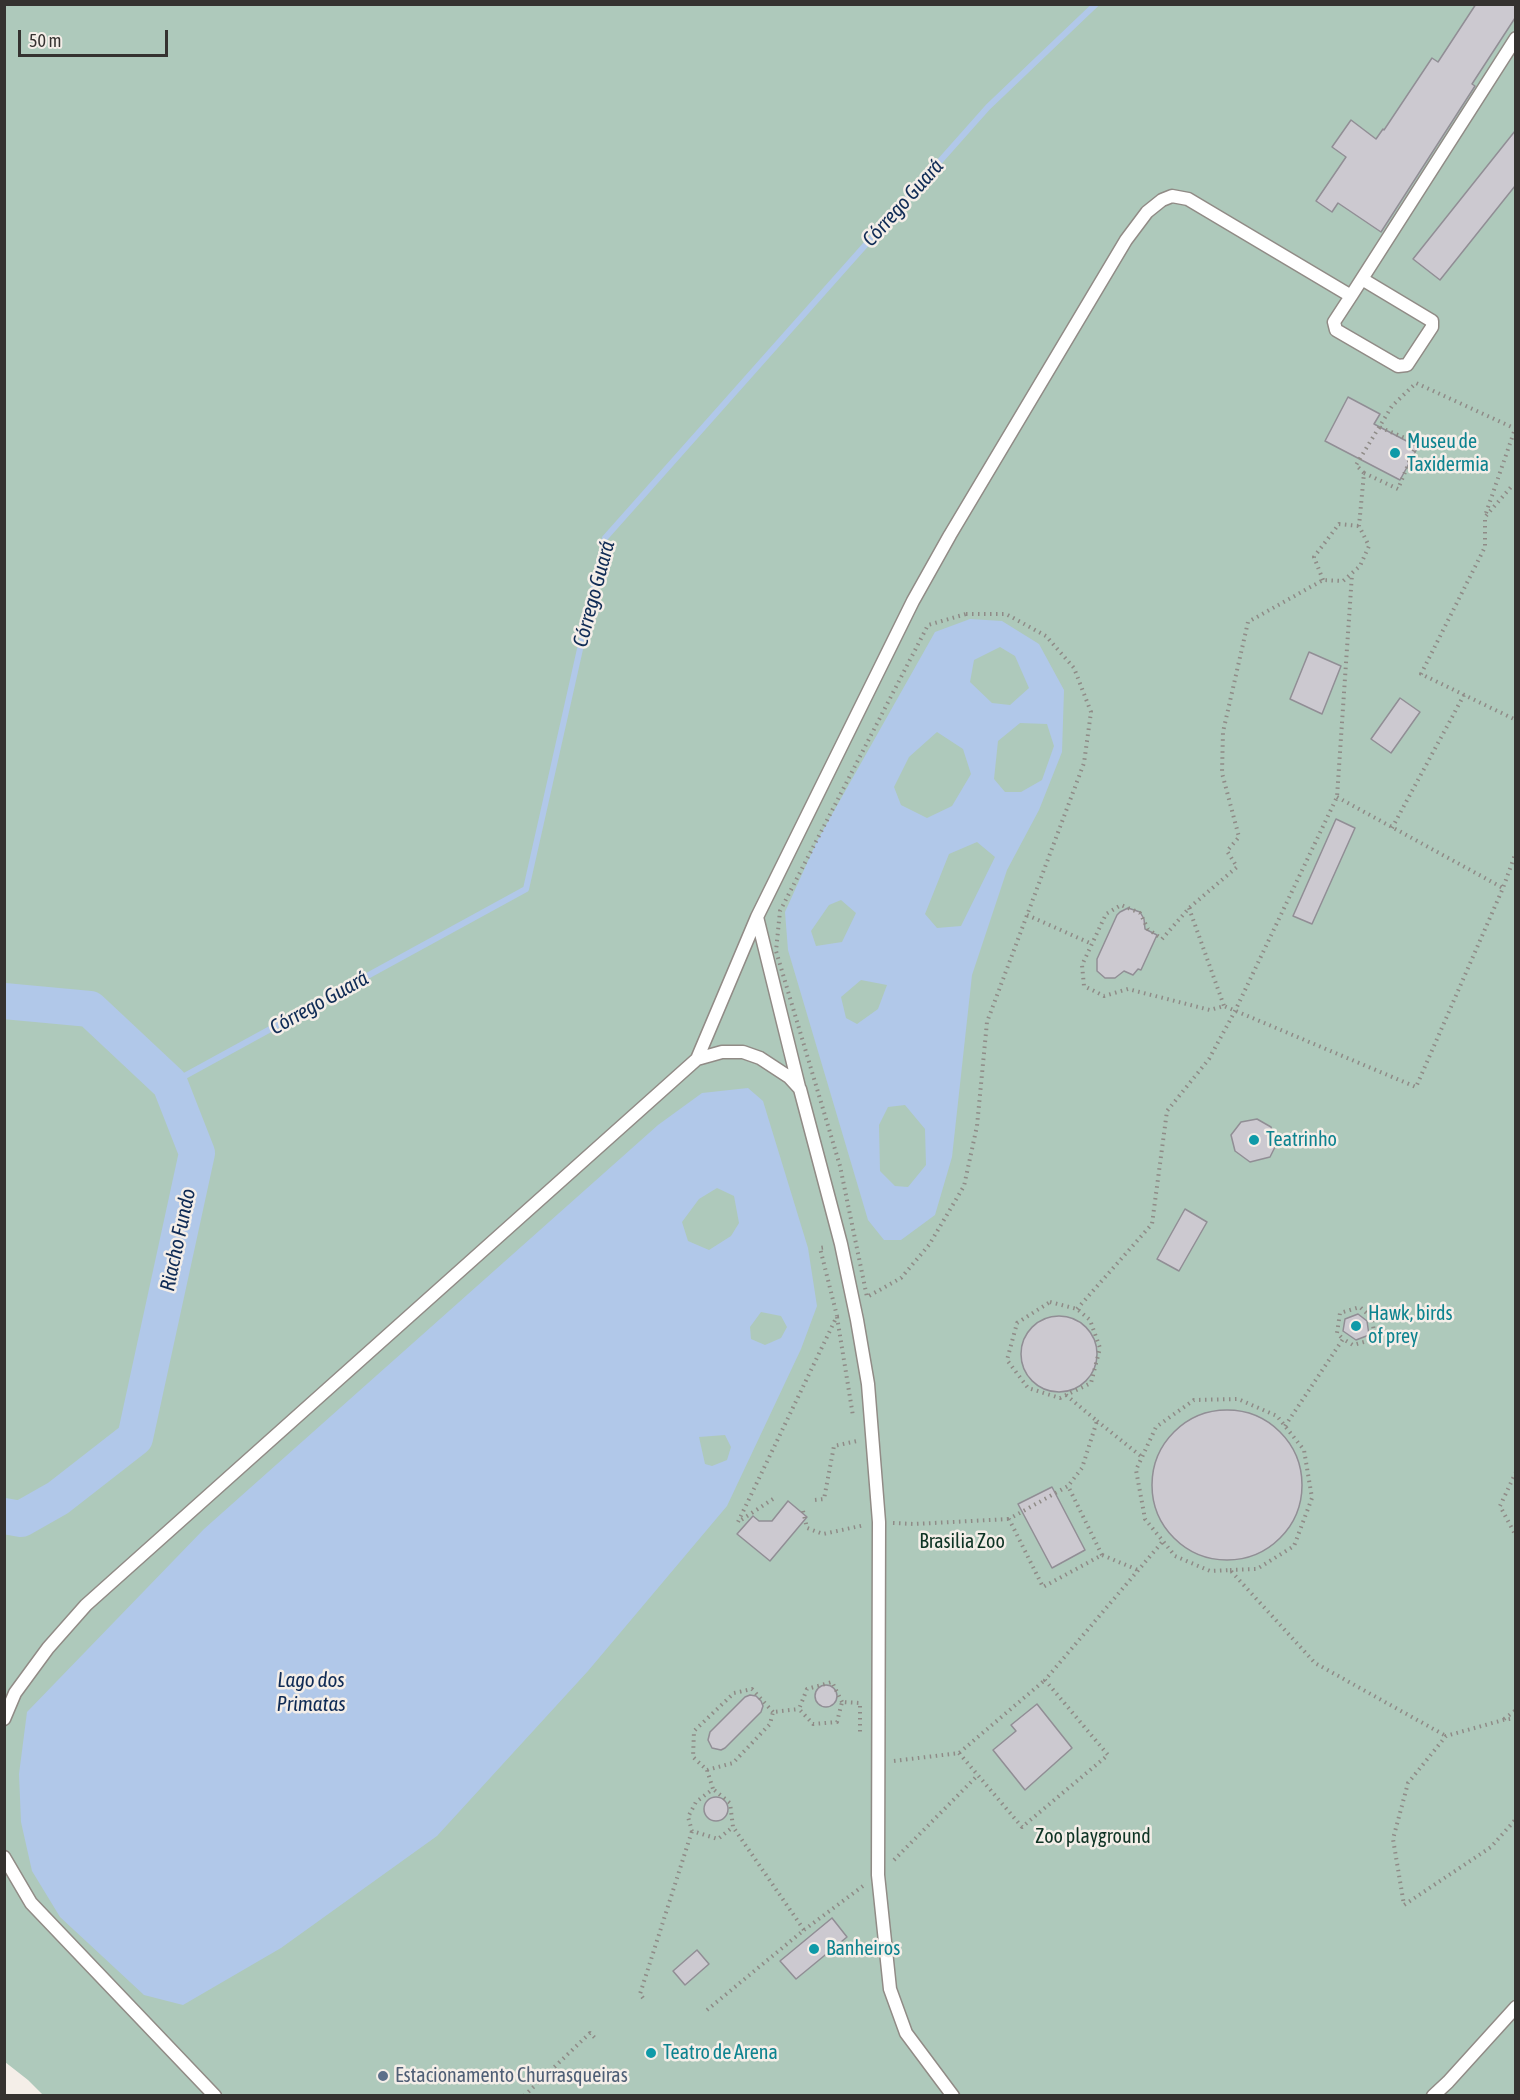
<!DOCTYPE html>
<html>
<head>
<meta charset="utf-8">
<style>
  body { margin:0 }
  #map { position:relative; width:1520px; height:2100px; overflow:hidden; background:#f4eee8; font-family:"Asap Condensed",sans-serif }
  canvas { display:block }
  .frame { position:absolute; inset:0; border:6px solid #353230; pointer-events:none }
  .scale { position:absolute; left:18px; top:30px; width:150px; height:27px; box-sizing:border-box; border:3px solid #353230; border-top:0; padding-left:8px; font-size:18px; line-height:21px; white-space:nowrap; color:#353230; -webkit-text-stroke:4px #f4eee8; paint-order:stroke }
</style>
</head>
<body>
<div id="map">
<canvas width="1520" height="2100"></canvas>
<div class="frame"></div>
<div class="scale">50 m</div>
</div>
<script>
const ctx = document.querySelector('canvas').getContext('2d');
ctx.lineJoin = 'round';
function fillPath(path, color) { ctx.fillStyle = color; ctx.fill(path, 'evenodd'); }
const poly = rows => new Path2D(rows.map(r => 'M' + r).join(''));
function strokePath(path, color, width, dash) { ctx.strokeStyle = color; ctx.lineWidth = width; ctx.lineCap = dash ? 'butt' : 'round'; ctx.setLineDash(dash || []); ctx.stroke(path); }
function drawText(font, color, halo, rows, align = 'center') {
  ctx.font = font + ' "Asap Condensed",sans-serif'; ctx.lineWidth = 5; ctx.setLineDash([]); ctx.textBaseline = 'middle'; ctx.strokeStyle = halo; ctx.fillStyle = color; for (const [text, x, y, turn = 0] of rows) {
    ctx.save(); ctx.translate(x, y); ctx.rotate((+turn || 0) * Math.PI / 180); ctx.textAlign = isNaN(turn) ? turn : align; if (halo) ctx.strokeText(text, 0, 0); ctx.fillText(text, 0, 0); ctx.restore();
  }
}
fillPath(poly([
  [4,5,1515,5,1515,2095,44,2096,28,2080,5,2062]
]), '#aec9bb');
fillPath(poly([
  [970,619,1002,621,1039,644,1064,690,1062,752,1039,810,1007,870,972,975,952,1157,935,1215,901,1240,884,1240,868,1220,788,950,785,912,817,841,935,632],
  [1000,647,1015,656,1029,688,1010,705,992,703,970,682,974,660],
  [1020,723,1047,724,1054,746,1042,780,1021,792,1005,792,994,779,998,741],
  [937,732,963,749,971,774,952,806,927,818,901,805,894,787,909,757],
  [977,842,995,857,961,926,937,928,925,914,949,854],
  [841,900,856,913,842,942,816,946,811,931,829,905],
  [861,980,887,985,878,1009,857,1024,846,1018,841,997],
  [905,1105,925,1129,926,1165,908,1187,895,1186,880,1171,879,1125,888,1107],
  [748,1088,763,1101,808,1248,817,1306,801,1349,727,1506,588,1671,437,1836,281,1948,183,2005,144,1995,60,1917,32,1871,21,1822,19,1774,27,1712,204,1529,658,1125,702,1093],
  [717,1188,734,1196,739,1223,731,1236,709,1250,688,1241,682,1222,699,1199],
  [761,1312,781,1316,787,1327,781,1338,765,1345,751,1339,750,1327],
  [725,1435,731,1447,727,1460,712,1466,705,1464,699,1437]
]), '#b1c8e9');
strokePath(poly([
  [170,1084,526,889,605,538,988,107,1096,4]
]), '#b1c8e9', 6);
strokePath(poly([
  [4,1001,90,1009,170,1084,197,1153,135,1438,58,1498,21,1519,4,1516]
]), '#b1c8e9', 36);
const building = poly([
  [1476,4,1515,4,1515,18,1472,84,1475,86,1381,232,1338,203,1332,212,1316,201,1346,157,1332,147,1351,120,1376,139,1383,129,1384,130,1432,58,1438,62,1476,4],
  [1515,131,1515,186,1440,280,1413,259,1515,131],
  [1348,397,1380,414,1374,424,1418,447,1400,480,1325,441,1348,397],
  [1309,652,1341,666,1322,714,1290,699,1309,652],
  [1400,698,1420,712,1391,753,1371,739,1400,698],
  [1336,819,1355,828,1312,924,1293,916,1336,819],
  [1128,908,1140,912,1144,919,1145,929,1157,935,1141,970,1138,969,1133,975,1124,971,1115,978,1105,978,1097,971,1097,959,1117,915,1120,912,1128,908],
  [1257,1119,1271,1127,1276,1145,1270,1157,1250,1162,1235,1151,1231,1135,1241,1122,1257,1119],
  [1185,1209,1207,1222,1179,1271,1157,1259,1185,1209],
  [1358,1314,1367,1321,1369,1335,1356,1340,1343,1331,1345,1319,1358,1314],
  '1021 1354a38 38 0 1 1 76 0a38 38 0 1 1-76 0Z',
  '1152 1485a75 75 0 1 1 150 0a75 75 0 1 1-150 0Z',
  [1052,1487,1085,1550,1052,1568,1018,1504,1052,1487],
  [788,1501,807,1517,770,1561,737,1534,753,1516,759,1521,772,1521,788,1501],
  '815 1696a11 11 0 1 1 22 0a11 11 0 1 1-22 0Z',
  [750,1695,756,1696,761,1701,763,1706,761,1712,725,1748,721,1750,712,1748,708,1740,710,1732,745,1697,750,1695],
  [1037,1704,1072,1748,1025,1790,993,1750,1016,1731,1011,1725,1037,1704],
  '704 1809a12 12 0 1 1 24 0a12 12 0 1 1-24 0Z',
  [832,1918,847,1937,796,1979,780,1961,832,1918],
  [697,1950,709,1964,685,1985,673,1971,697,1950]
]);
fillPath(building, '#ccc9d0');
strokePath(building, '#918e95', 1.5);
const service = poly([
  [1351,296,1516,38],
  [757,917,799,1087],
  [697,1059,722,1052,743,1052,760,1058,789,1077,800,1089,841,1244,857,1320,868,1384,879,1522,878,1875,890,1989,906,2033,953,2096],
  [4,1719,15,1693,48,1648,86,1605,697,1059,757,917,913,601,950,535,1126,240,1147,212,1162,200,1172,196,1188,199,1351,296,1334,322,1336,330,1398,366,1407,365,1432,327,1432,321,1362,279],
  [4,1857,31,1903,215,2096],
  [1433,2096,1448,2082,1516,2007]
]);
strokePath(service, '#918b86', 15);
strokePath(poly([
  [1516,429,1416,383,1392,406,1356,465,1364,473,1359,526,1369,546,1360,566,1343,581,1323,580,1248,622,1223,732,1222,773,1239,837,1227,851,1237,867,1189,908,1162,939,1148,929,1140,913,1121,905,1106,914,1082,965,1084,986,1104,996,1128,989,1210,1010,1224,1006,1416,1087,1503,888,1516,852],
  [1364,473,1398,489,1417,443,1379,427],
  [1516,489,1511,487,1485,517,1485,547,1421,674,1516,720],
  [1486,513,1515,429],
  [1323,580,1314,557,1339,524,1359,526],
  [966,614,1006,614,1046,636,1074,668,1091,712,1084,763,987,1022,977,1126,964,1186,929,1245,901,1278,867,1297,840,1166,776,951,780,911,928,625,966,614],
  [1337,797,1503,888],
  [1392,828,1464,695],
  [1189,908,1224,1006],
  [1027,915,1092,944],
  [1050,1302,1077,1309,1090,1320,1100,1348,1091,1383,1060,1398,1028,1388,1007,1360,1017,1323,1050,1302],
  [1077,1309,1152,1224,1167,1111,1209,1059,1235,1011,1337,797,1352,574],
  [837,1317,853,1416],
  [1066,1395,1097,1421,1082,1468,1068,1486],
  [1097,1421,1142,1457],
  [1285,1426,1343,1339,1353,1345,1375,1339,1372,1318,1360,1307,1340,1313,1337,1333,1343,1339],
  [1516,1472,1500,1506,1516,1536],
  [773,1499,738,1522,837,1316,820,1248,826,1247],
  [815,1500,824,1499,834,1446,857,1441],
  [803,1511,807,1528,823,1534,865,1525],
  [893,1523,914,1524,1009,1519],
  [1102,1555,1068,1486,1009,1519,1043,1587,1102,1555,1138,1570],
  [1230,1570,1257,1569,1294,1546,1312,1498,1304,1450,1277,1416,1238,1399,1194,1400,1156,1427,1136,1470,1145,1519,1175,1556,1210,1571,1230,1570,1315,1663,1446,1736],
  [842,1702,832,1682,807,1689,799,1709,813,1724,837,1722,842,1702,860,1703,860,1734],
  [773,1712,752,1689,734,1693,694,1731,693,1757,707,1770,733,1763,770,1724,773,1712,799,1709],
  [1516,1718,1503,1720,1446,1736,1408,1783,1393,1839,1404,1905,1491,1847,1516,1819],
  [1504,1719,1516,1710],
  [959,1753,1022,1827,1108,1755,1045,1680,1163,1541],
  [894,1761,959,1753,1045,1680],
  [707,1770,713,1789,696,1802,688,1817,692,1831,718,1839,733,1827,730,1803,713,1789],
  [894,1860,978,1775],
  [804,1930,863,1886],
  [643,1998,640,1994,692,1831],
  [707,2010,804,1930,733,1827],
  [524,2096,590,2033,597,2040]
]), '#8f8b87', 4, [1.5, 4.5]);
strokePath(service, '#fff', 12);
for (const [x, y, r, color] of [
  [1395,453,6,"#0f9aa8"],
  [1254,1140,6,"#0f9aa8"],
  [1356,1326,6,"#0f9aa8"],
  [814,1949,6,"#0f9aa8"],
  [651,2053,6,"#0f9aa8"],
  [383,2076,6,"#5c6f8a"]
]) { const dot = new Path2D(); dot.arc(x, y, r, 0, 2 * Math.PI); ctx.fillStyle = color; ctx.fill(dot); strokePath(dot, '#f4eee8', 2); }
drawText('20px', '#0d838f', '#f4eee8', [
  ["Museu de",1407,442],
  ["Taxidermia",1407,465],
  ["Teatrinho",1266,1140],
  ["Hawk, birds",1368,1314],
  ["of prey",1368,1337],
  ["Banheiros",826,1949],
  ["Teatro de Arena",663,2053]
], 'left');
drawText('20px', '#0e3324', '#f4eee8', [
  ["Brasilia Zoo",962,1542],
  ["Zoo playground",1093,1837]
]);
drawText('20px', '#4e5e75', '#f4eee8', [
  ["Estacionamento Churrasqueiras",395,2076]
], 'left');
drawText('italic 21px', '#0f2b55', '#f4eee8', [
  ["Córrego Guará",903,203,-48],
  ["Córrego Guará",594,594,-75],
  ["Córrego Guará",319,1003,-29],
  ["Riacho Fundo",178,1240,-78],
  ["Lago dos",311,1680],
  ["Primatas",311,1704]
]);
</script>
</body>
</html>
